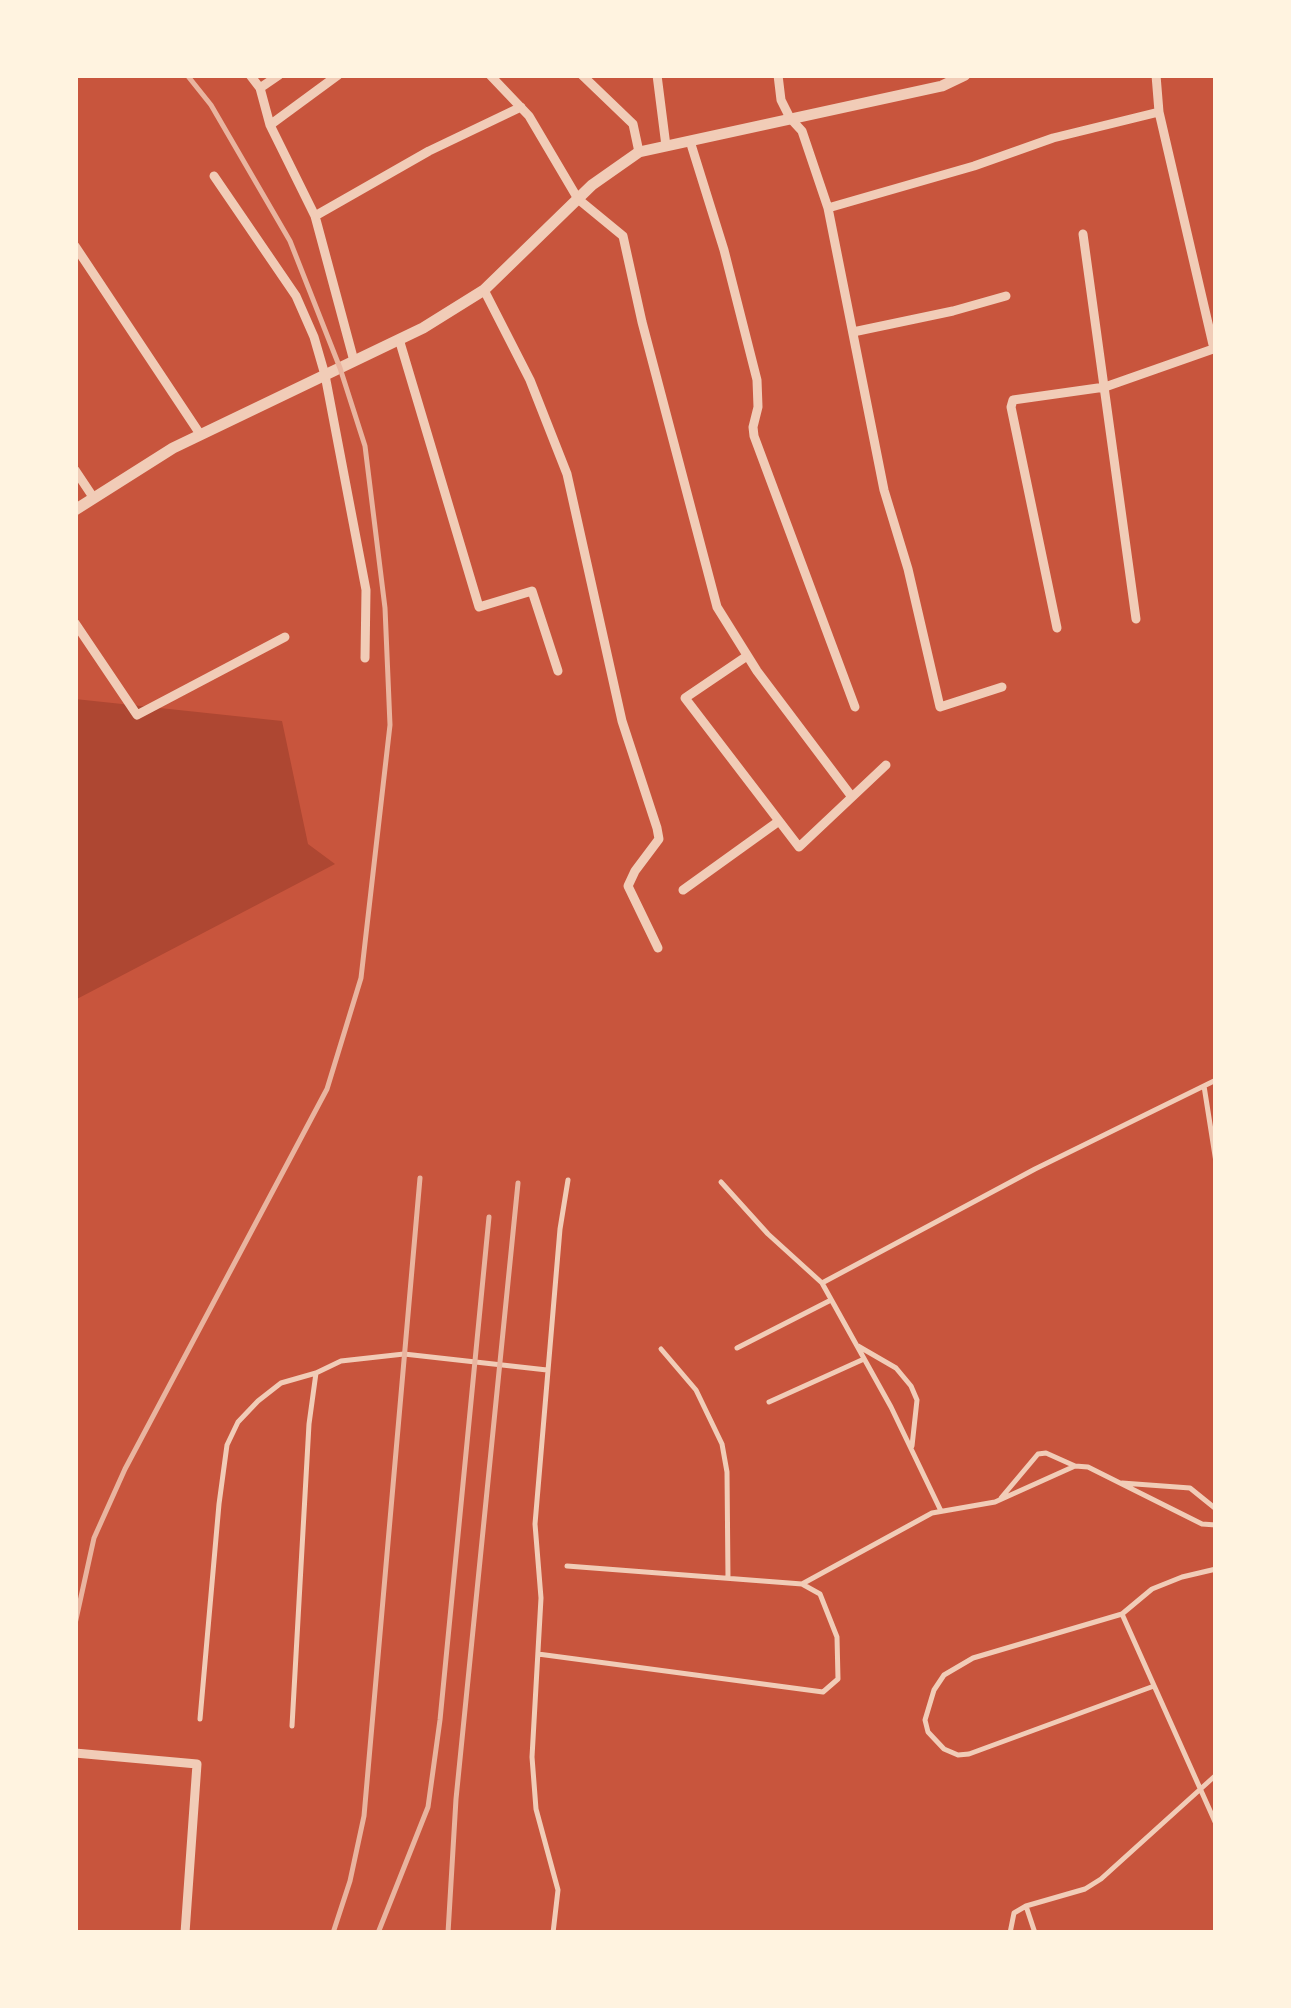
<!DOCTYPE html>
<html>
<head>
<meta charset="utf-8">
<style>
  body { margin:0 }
  #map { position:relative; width:1291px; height:2008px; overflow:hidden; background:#c8553d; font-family:"PT Sans",sans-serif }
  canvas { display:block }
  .frame { position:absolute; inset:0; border:78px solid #fff3e0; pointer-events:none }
</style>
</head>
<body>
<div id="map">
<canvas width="1291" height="2008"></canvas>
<div class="frame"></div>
</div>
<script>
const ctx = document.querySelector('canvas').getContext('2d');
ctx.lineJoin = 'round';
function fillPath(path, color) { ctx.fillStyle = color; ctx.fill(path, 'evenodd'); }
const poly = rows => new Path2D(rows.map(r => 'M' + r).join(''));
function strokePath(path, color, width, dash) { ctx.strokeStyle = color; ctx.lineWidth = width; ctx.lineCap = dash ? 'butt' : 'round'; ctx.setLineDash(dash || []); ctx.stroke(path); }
fillPath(poly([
  [75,699,282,721,308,844,335,864,75,1000]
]), '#ae4732');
strokePath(poly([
  [1204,1086,1216,1162],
  [721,1182,768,1234,822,1283,891,1407,941,1511],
  [822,1283,1035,1169,1216,1080],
  [858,1346,896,1368,911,1386,917,1400,912,1446],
  [737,1348,831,1300],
  [661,1349,696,1390,722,1444,727,1472,728,1578],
  [769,1402,864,1359],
  [1122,1483,1190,1488,1216,1509],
  [1001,1498,1038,1454,1046,1453,1075,1466],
  [802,1584,932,1513,995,1502,1075,1466,1088,1467,1202,1524,1216,1525],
  [1122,1614,1216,1824],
  [538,1654,823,1692,838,1679,837,1637,820,1594,802,1584,567,1566],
  [1154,1686,969,1754,958,1755,944,1749,928,1732,925,1720,934,1690,944,1675,973,1658,1122,1614,1152,1589,1182,1577,1216,1569],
  [200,1719,219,1504,227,1445,238,1422,258,1401,281,1383,316,1373],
  [292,1726,309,1424,316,1373,341,1361,404,1354,547,1370],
  [1026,1906,1035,1933],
  [553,1933,558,1890,536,1809,532,1757,541,1598,535,1524,560,1229,568,1180],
  [1010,1933,1014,1913,1026,1906,1085,1889,1101,1879,1216,1775]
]), '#f1ccb7', 5);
strokePath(poly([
  [250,75,260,88],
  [279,75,260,88,270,125,315,216,354,361],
  [490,75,529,116,578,199],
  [582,75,633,124,639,152],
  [657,75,666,146],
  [778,75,781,100,790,118,802,131,828,208,884,490,908,569,940,707,1002,687],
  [1156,75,1159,112,1214,349],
  [270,125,338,75],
  [690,141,724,250,757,380,758,407,753,427,754,436,855,707],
  [214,176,296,296,314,337,325,375,366,590,365,658],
  [578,199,623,236,642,322,717,607,757,671,852,797],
  [828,208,974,166,1053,138,1159,112],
  [315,216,429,151,521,107],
  [1083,234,1136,619],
  [75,246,200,434],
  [484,290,530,380,567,474,622,721,657,828,659,839,635,871,628,886,658,948],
  [853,332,953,311,1006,296],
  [399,339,479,607,532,591,558,671],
  [75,470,93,497],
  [75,623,137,715,285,637],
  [1057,628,1011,407,1013,400,1105,387,1216,348],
  [747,656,685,698,799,847,886,765],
  [683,890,779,821],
  [75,1753,197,1764,185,1933]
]), '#f1ccb7', 9);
strokePath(poly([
  [75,510,173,448,423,328,484,290,592,185,639,152,942,86,965,75]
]), '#f1ccb7', 11);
strokePath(poly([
  [75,1624,94,1538,125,1469,327,1089,361,978,390,725,385,608,365,446,340,368,290,241,211,105,187,75],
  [333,1933,350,1881,364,1816,420,1178],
  [378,1933,428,1807,440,1720,489,1217],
  [448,1933,456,1799,518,1183]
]), '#e9b49f', 5);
</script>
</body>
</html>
